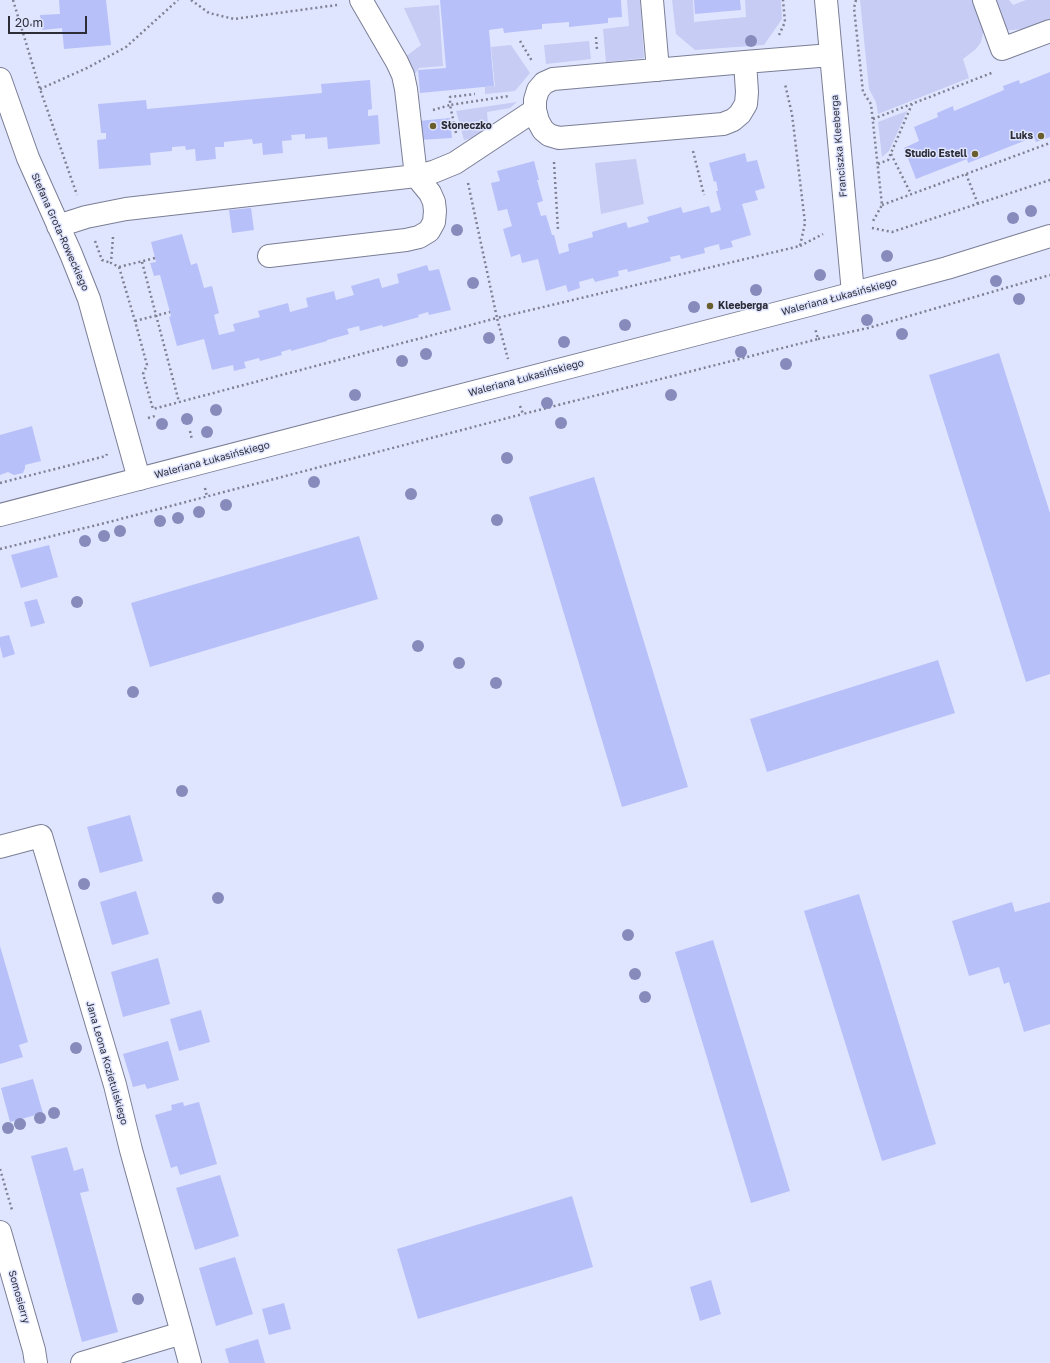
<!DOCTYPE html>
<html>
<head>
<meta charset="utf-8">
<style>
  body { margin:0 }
  #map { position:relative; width:1050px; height:1363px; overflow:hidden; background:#e0e5ff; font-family:"Golos Text",sans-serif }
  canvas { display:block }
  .scale { position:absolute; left:8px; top:16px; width:79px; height:18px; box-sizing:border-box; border:2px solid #2c2d37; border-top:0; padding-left:5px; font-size:12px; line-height:14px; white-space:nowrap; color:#2c2d37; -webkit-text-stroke:3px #e0e5ff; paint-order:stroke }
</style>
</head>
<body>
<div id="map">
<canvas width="1050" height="1363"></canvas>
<div class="scale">20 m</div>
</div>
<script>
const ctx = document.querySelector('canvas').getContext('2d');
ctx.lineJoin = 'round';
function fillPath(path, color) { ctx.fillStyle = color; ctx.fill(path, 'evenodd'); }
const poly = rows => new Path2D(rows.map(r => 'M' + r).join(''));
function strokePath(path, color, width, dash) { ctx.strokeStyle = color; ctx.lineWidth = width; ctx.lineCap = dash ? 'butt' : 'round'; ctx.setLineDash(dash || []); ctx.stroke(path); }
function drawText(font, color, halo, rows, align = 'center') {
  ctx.font = font + ' "Golos Text",sans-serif'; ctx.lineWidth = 3; ctx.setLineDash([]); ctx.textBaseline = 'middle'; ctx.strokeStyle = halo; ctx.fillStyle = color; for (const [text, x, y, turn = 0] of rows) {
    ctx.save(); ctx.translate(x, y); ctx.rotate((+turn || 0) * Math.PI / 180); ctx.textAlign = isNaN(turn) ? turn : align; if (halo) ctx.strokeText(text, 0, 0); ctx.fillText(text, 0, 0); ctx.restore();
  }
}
fillPath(poly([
  [627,0,640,0,644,58,606,62,603,29,629,26],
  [672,0,693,0,694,22,746,17,745,0,781,0,782,19,764,45,695,50,676,34],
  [860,0,974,0,983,22,983,33,981,42,976,49,963,59,969,78,878,114,876,102,869,89],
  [995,0,1009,0,1013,5,1026,0,1050,0,1050,24,1032,28,1002,31],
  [439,5,443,66,419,68,414,75,405,57,421,45,404,8],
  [589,41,591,59,546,64,544,45],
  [511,45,530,73,515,91,485,94,485,87,495,86,491,47],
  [517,102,510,108,487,112,489,134,464,140,456,111],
  [907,111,889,151,882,157,878,122],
  [636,159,644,204,601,214,595,163]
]), '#c6ccf3');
fillPath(poly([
  [59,0,106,0,111,45,64,49,62,28,42,30,40,15,60,14],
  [440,0,621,0,622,17,608,18,608,23,569,27,569,22,542,24,542,29,504,33,503,28,489,30,494,86,420,93,418,70,446,68],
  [694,0,740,0,741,10,695,14],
  [1050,72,1050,137,1036,142,1034,137,968,163,967,159,916,179,904,148,919,141,914,127,938,117,937,113,953,106,954,111,1004,90,1003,86,1019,80,1020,84],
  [370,80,372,109,368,110,368,116,378,115,380,144,328,149,327,137,305,139,305,134,291,135,292,140,282,141,283,153,263,155,262,143,253,144,252,139,224,142,224,147,215,147,216,159,196,161,195,149,186,150,185,146,172,147,172,151,150,153,151,165,99,169,97,140,106,139,106,133,101,133,98,104,146,100,147,109,322,93,321,84],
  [450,118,452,138,419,140,418,121],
  [745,153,747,162,757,160,765,188,755,191,758,200,742,204,751,235,731,241,733,247,720,250,719,244,704,248,705,253,681,259,680,255,670,257,671,261,628,272,627,269,618,271,619,276,595,282,593,278,579,282,580,288,568,292,566,285,546,291,538,259,522,263,520,254,511,257,503,229,512,226,507,209,498,211,491,183,500,181,497,171,534,161,539,180,537,180,543,201,537,203,541,216,546,215,552,235,554,235,559,254,569,251,568,244,593,237,592,232,626,222,628,228,649,222,647,217,681,207,683,213,709,206,711,213,721,210,716,191,718,191,716,181,714,182,709,163],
  [251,208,254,230,232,233,229,210],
  [182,234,191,265,197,263,204,288,212,286,219,313,214,315,219,335,235,331,233,324,260,317,258,311,288,303,290,312,308,307,306,298,334,291,336,300,354,295,351,286,379,278,382,288,399,283,397,274,427,265,429,271,439,269,451,310,429,315,428,312,418,315,419,317,383,327,382,325,360,331,359,326,347,329,349,334,327,340,327,341,291,351,291,349,281,352,282,355,260,361,259,358,244,362,246,368,234,371,233,365,212,370,204,339,177,346,169,317,171,316,160,275,154,276,150,263,156,262,151,242],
  [999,353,1050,513,1050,674,1026,682,929,375],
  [32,426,41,461,25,465,25,468,23,473,14,475,8,472,0,475,0,435],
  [594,477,688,787,622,807,529,497],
  [359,536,378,599,150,667,131,603],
  [49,545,58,577,21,588,11,555],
  [37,599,45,623,31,627,24,602],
  [9,635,15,654,3,658,0,646,0,637],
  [938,660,955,713,767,772,750,719],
  [130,815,143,861,100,873,87,827],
  [136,891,149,934,112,945,100,902],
  [859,894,936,1144,882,1161,804,911],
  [1012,902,1015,912,1050,902,1050,1024,1024,1032,1009,982,1004,984,999,967,969,976,952,921],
  [713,940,790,1191,751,1203,675,952],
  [0,946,28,1042,19,1045,23,1057,0,1064],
  [158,958,170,1004,123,1017,111,972],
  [201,1010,210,1042,179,1051,170,1019],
  [168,1041,179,1080,147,1089,145,1084,133,1087,123,1054],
  [33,1079,43,1113,10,1122,1,1088],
  [183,1102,184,1106,199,1102,217,1164,180,1175,177,1166,171,1168,155,1115,172,1110,171,1105],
  [67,1147,74,1171,83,1168,89,1191,80,1193,118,1332,82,1342,31,1156],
  [220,1175,239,1236,195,1250,176,1188],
  [572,1196,593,1267,418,1319,397,1249],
  [235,1257,253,1314,216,1326,199,1268],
  [711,1280,721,1314,700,1321,690,1287],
  [284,1303,291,1329,269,1335,262,1309],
  [258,1339,265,1363,229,1363,225,1349]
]), '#b7c0f8');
const minor = poly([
  [652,0,658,70],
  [826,0,853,293],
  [984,0,1002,49,1050,31],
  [0,79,28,158,71,254,89,299,139,479],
  [535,110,538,121,543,130,549,135,559,138,723,124,733,120,740,114,746,104,747,92,745,62,831,55],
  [58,226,86,217,126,209,416,176,433,172,455,163,535,110,535,100,538,90,544,83,553,79,745,62],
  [269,256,406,240,419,237,429,231,434,222,435,211,434,202,430,193,416,176,406,89,403,75,397,62,361,0],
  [0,847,41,836,115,1085,131,1150,182,1333,82,1363],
  [0,1232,34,1350,36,1363],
  [182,1333,190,1363]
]);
const tertiary = poly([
  [0,515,809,305,947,268,1050,236]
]);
strokePath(minor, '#7a7e95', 24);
strokePath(tertiary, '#7a7e95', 24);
strokePath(poly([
  [13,0,40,89,77,195],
  [191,0,209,13,234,19,337,5],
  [856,0,854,8,863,92,871,104,882,205,872,223],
  [20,26,41,24],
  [779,35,785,22,783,0],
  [596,37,597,50],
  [520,41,532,61],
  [40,89,87,68,126,47,178,0],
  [433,110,450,105,450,97,475,94],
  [873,119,994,72],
  [456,133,450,105,509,96],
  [693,151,704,195],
  [891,154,911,194],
  [554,162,558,230],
  [878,164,888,160,912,104],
  [966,174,978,204],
  [468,183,497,318,800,246,805,223,792,114,785,84],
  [882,205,1050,143],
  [872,228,892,232,1050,180],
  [113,237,111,263,119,267,135,321,147,365,143,374,153,409,497,318,508,359],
  [95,241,102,260,111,263],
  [800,246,823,234],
  [142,262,179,402],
  [119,267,155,258],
  [135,321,170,312],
  [818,339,868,328,1050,275],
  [520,406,523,414,818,339,815,328],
  [148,418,155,416],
  [190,431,192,440],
  [0,483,106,456,107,454],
  [205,488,207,497],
  [0,549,113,521,523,414],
  [0,1169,12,1210]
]), '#7f8193', 2.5, [2, 3]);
strokePath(minor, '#fff', 22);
strokePath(tertiary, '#fff', 22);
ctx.fillStyle = '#878bbc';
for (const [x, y] of [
  [751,41],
  [1031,211],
  [1013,218],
  [457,230],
  [887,256],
  [820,275],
  [996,281],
  [473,283],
  [756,290],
  [1019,299],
  [694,307],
  [867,320],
  [625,325],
  [902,334],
  [489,338],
  [564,342],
  [741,352],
  [426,354],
  [402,361],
  [786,364],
  [355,395],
  [671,395],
  [547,403],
  [216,410],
  [187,419],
  [561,423],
  [162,424],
  [207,432],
  [507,458],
  [314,482],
  [411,494],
  [226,505],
  [199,512],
  [178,518],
  [497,520],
  [160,521],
  [120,531],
  [104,536],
  [85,541],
  [77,602],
  [418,646],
  [459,663],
  [496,683],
  [133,692],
  [182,791],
  [84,884],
  [218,898],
  [628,935],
  [635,974],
  [645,997],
  [76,1048],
  [54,1113],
  [40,1118],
  [20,1124],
  [8,1128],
  [138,1299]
]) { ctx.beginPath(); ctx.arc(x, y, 6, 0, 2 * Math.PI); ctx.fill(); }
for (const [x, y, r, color] of [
  [433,126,4,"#6a5f2c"],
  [1041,136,4,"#6a5f2c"],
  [975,154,4,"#6a5f2c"],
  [710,306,4,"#6a5f2c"]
]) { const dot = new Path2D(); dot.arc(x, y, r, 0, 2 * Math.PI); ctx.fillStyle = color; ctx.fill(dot); strokePath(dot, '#e0e5ff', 1.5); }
drawText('bold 10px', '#2c2d37', '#e0e5ff', [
  ["Słoneczko",441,126],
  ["Luks",1033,136,"right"],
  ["Studio Estell",967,154,"right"],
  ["Kleeberga",718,306]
], 'left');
drawText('10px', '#2c2d37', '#e0e5ff', [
  ["Franciszka Kleeberga",839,146,-95],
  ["Stefana Grota-Roweckiego",60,232,66],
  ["Waleriana Łukasińskiego",839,297,-15],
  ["Waleriana Łukasińskiego",526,378,-15],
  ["Waleriana Łukasińskiego",212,460,-15],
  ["Jana Leona Kozietulskiego",107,1063,74],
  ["Somosierry",19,1297,74]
]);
</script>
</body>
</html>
